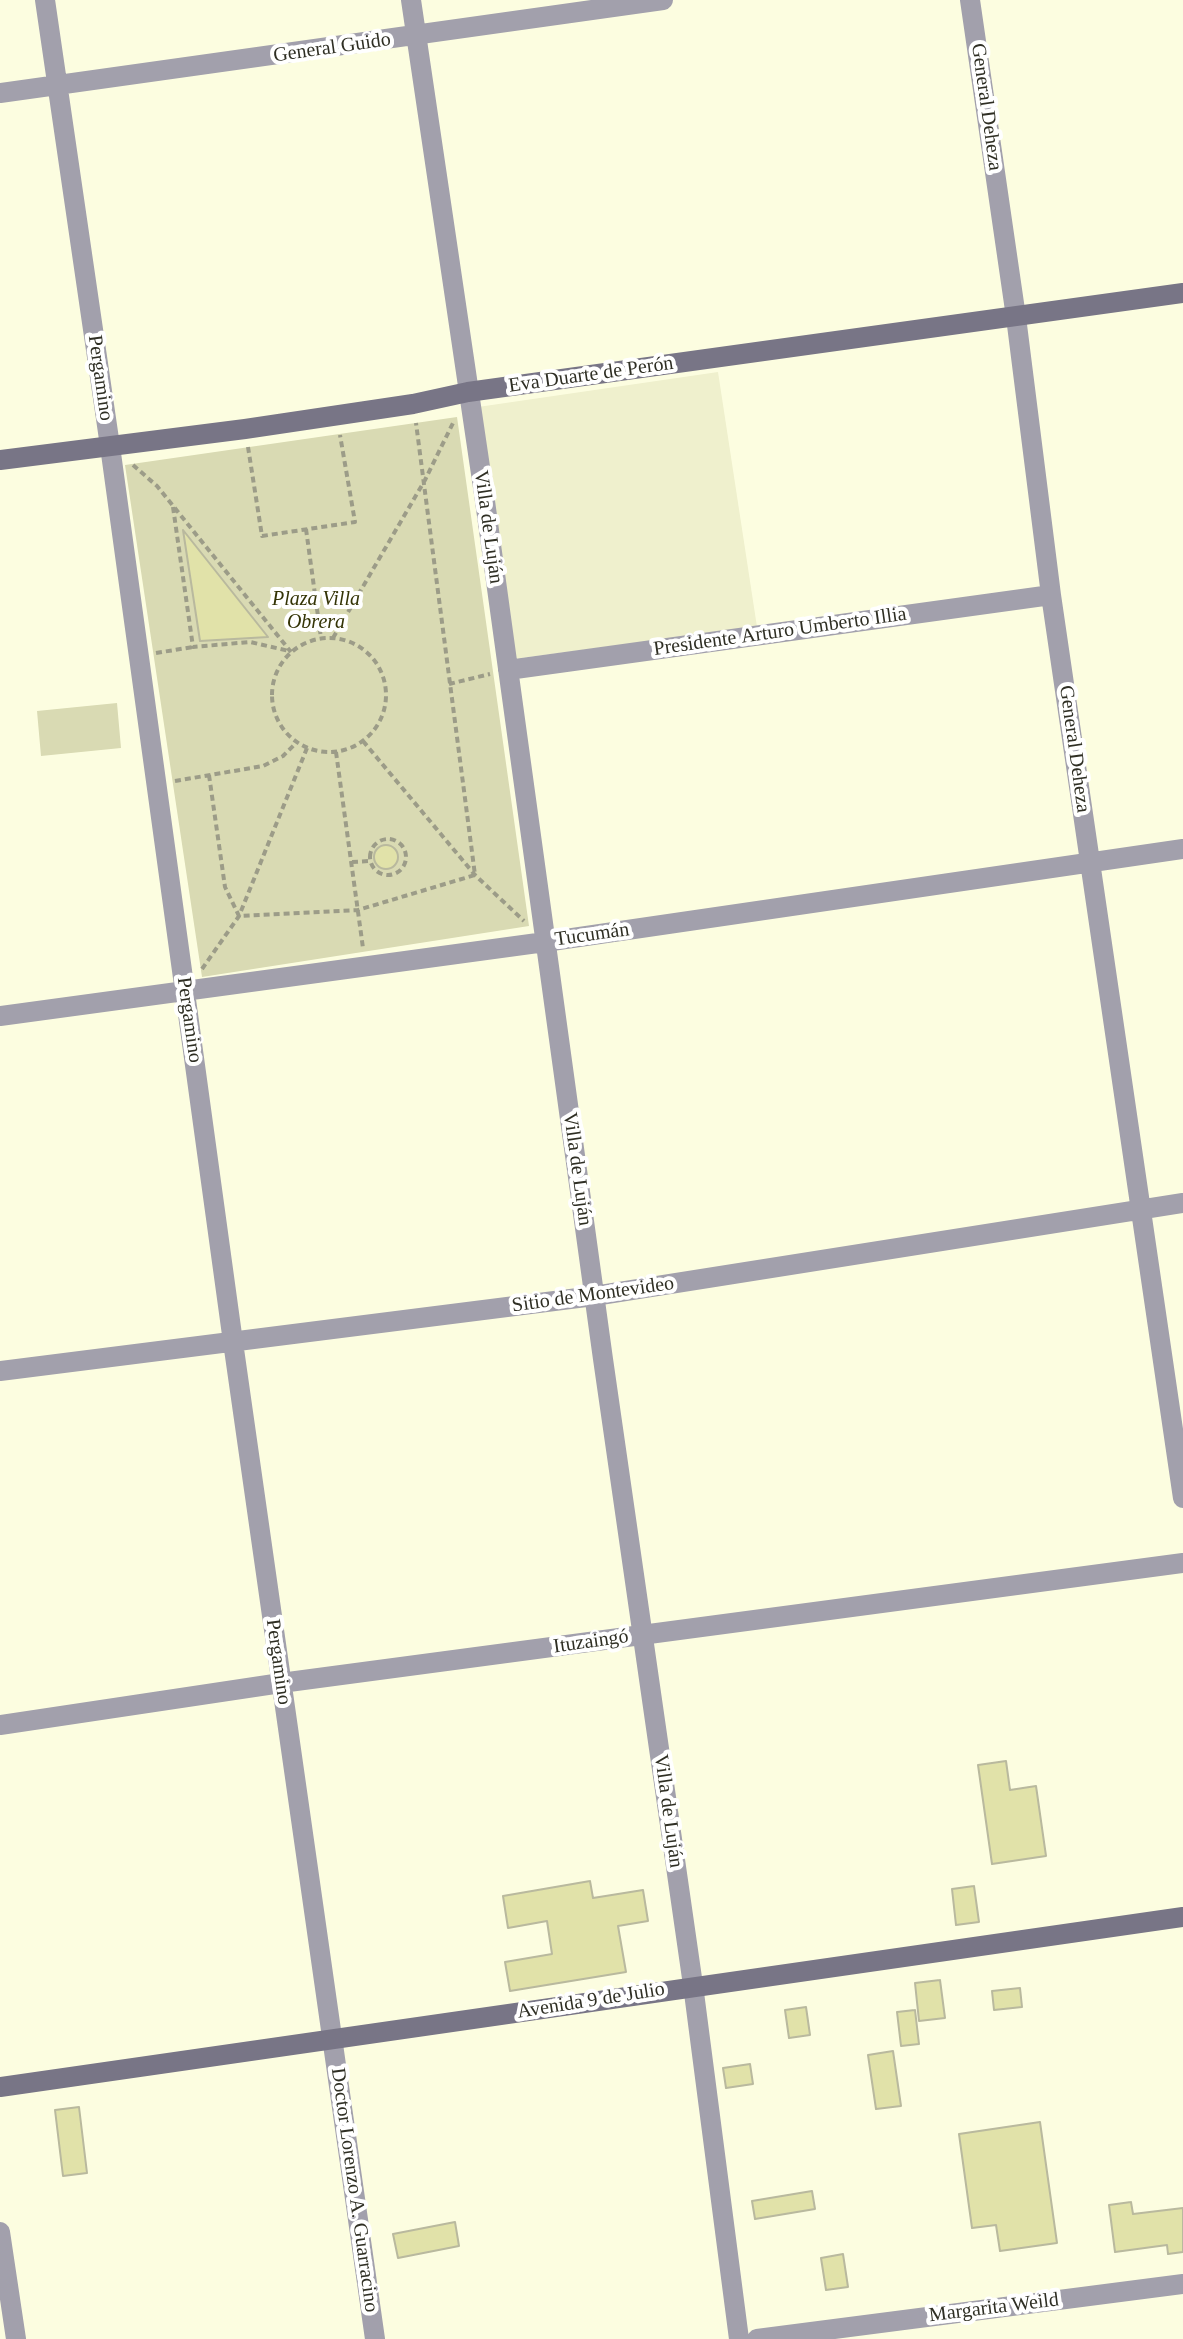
<!DOCTYPE html>
<html>
<head>
<meta charset="utf-8">
<style>
  body { margin:0 }
  canvas { display:block; background:#fcfde0 }
</style>
</head>
<body>
<canvas width="1183" height="2339"></canvas>
<script>
const ctx = document.querySelector('canvas').getContext('2d');
ctx.lineJoin = 'round';
function fillPath(path, color) { ctx.fillStyle = color; ctx.fill(path, 'evenodd'); }
const poly = rows => new Path2D(rows.map(r => 'M' + r).join(''));
function strokePath(path, color, width, dash) { ctx.strokeStyle = color; ctx.lineWidth = width; ctx.lineCap = dash ? 'butt' : 'round'; ctx.setLineDash(dash || []); ctx.stroke(path); }
function drawText(font, color, halo, rows, align = 'center') {
  ctx.font = font + ' Georgia,serif'; ctx.lineWidth = 8; ctx.setLineDash([]); ctx.textBaseline = 'middle'; ctx.strokeStyle = halo; ctx.fillStyle = color; for (const [text, x, y, turn = 0] of rows) {
    ctx.save(); ctx.translate(x, y); ctx.rotate((+turn || 0) * Math.PI / 180); ctx.textAlign = isNaN(turn) ? turn : align; if (halo) ctx.strokeText(text, 0, 0); ctx.fillText(text, 0, 0); ctx.restore();
  }
}
fillPath(poly([
  [718,372,757,627,513,659,478,407]
]), '#eff0cd');
fillPath(poly([
  [457,417,529,926,202,977,125,465],
  [117,703,121,748,41,756,37,711]
]), '#d9dab3');
const building = poly([
  [183,530,268,637,200,641,183,530],
  '374 857a12 12 0 1 1 24 0a12 12 0 1 1-24 0Z',
  [1006,1761,1010,1790,1036,1786,1046,1856,992,1864,978,1765,1006,1761],
  [590,1881,593,1898,643,1890,648,1921,618,1926,626,1972,510,1991,505,1962,552,1954,547,1921,508,1928,503,1896,590,1881],
  [974,1886,979,1922,956,1925,952,1889,974,1886],
  [940,1980,945,2018,919,2021,915,1983,940,1980],
  [1020,1988,1022,2007,994,2010,992,1991,1020,1988],
  [806,2007,810,2035,789,2038,785,2010,806,2007],
  [915,2010,919,2044,901,2046,897,2012,915,2010],
  [893,2051,901,2106,876,2109,868,2055,893,2051],
  [750,2064,753,2084,726,2088,723,2068,750,2064],
  [79,2107,87,2173,63,2176,55,2110,79,2107],
  [1040,2122,1057,2243,1000,2251,996,2225,972,2228,959,2134,1040,2122],
  [812,2191,815,2209,755,2219,752,2201,812,2191],
  [1131,2202,1133,2214,1183,2208,1183,2252,1168,2254,1167,2245,1115,2252,1109,2205,1131,2202],
  [455,2222,459,2246,398,2258,393,2234,455,2222],
  [843,2254,848,2287,826,2290,821,2258,843,2254]
]);
fillPath(building, '#e1e2a9');
strokePath(building, '#b9b99e', 2);
strokePath(poly([
  [248,447,262,536,355,522,340,435],
  [133,465,157,486,291,652],
  [173,507,193,647,250,642,289,651],
  [306,529,321,638],
  '272 695a57 57 0 1 1 114 0a57 57 0 1 1-114 0Z',
  [333,638,425,480,453,423],
  [156,653,193,647],
  [449,684,490,674],
  [363,741,475,875,524,921],
  [336,752,363,948],
  [209,775,225,887,239,916,358,910,475,875,416,423],
  [175,781,263,766,283,756,296,743],
  '370 857a18 18 0 1 1 36 0a18 18 0 1 1-36 0Z',
  [352,862,370,861],
  [202,969,239,916,307,748]
]), '#9c9c88', 4, [6, 4]);
strokePath(poly([
  [45,0,110,446,233,1342,375,2339],
  [411,0,484,494,603,1359,693,1985,739,2339],
  [970,0,1016,317,1051,595,1183,1498],
  [0,93,663,0],
  [508,670,1051,595],
  [0,1016,545,942,1183,849],
  [0,1371,594,1296,1183,1203],
  [0,1725,281,1683,1183,1563],
  [0,2232,16,2339],
  [757,2339,1183,2284]
]), '#a2a0ac', 20);
strokePath(poly([
  [0,460,245,429,413,404,468,392,1183,293],
  [0,2087,1183,1917]
]), '#787586', 20);
drawText('20px', '#2f2f24', '#fff', [
  ["General Guido",332,48,-8],
  ["General Deheza",986,107,82],
  ["Eva Duarte de Perón",591,375,-8],
  ["Pergamino",100,378,82],
  ["Villa de Luján",488,527,82],
  ["Presidente Arturo Umberto Illia",780,632,-8],
  ["General Deheza",1074,749,82],
  ["Tucumán",592,935,-8],
  ["Pergamino",189,1020,82],
  ["Villa de Luján",577,1169,82],
  ["Sitio de Montevideo",593,1295,-8],
  ["Ituzaingó",591,1642,-8],
  ["Pergamino",278,1662,82],
  ["Villa de Luján",668,1811,82],
  ["Avenida 9 de Julio",591,2001,-9],
  ["Doctor Lorenzo A. Guarracino",354,2190,82],
  ["Margarita Weild",994,2308,-7]
]);
drawText('italic 20px', '#343406', '#fff', [
  ["Plaza Villa",316,600],
  ["Obrera",316,623]
]);
</script>
</body>
</html>
